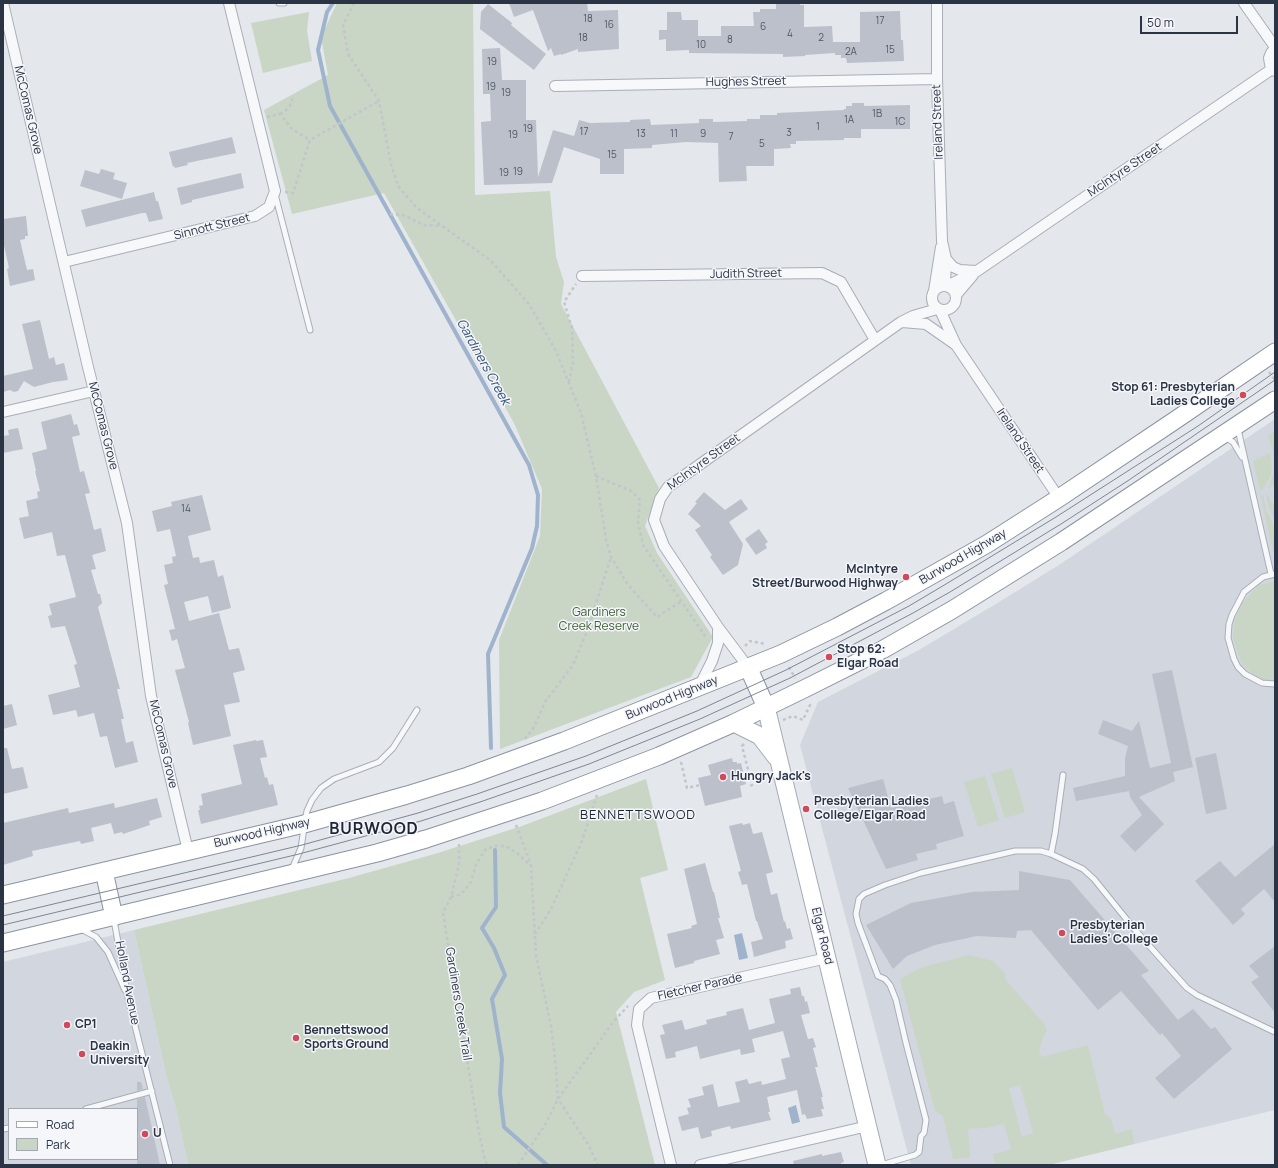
<!DOCTYPE html>
<html>
<head>
<meta charset="utf-8">
<style>
  body { margin:0 }
  #map { position:relative; width:1278px; height:1168px; overflow:hidden; background:#e4e7ec; font-family:Manrope,sans-serif }
  canvas { display:block }
  .frame { position:absolute; inset:0; border:4px solid #2b3445; pointer-events:none }
  .legend { position:absolute; left:8px; top:1108px; width:130px; height:52px; box-sizing:border-box; background:#f4f6f9; border:1px solid #a4a8b1; margin:0; padding:5px 7px; list-style:none; font-size:12px; color:#2b3445 }
  .legend li { display:flex; align-items:center; gap:8px; height:20px }
  .legend b { width:20px; border:1px solid #a4a8b1 }
  .scale { position:absolute; left:1140px; top:16px; width:98px; height:18px; box-sizing:border-box; border:2px solid #2b3445; border-top:0; padding-left:5px; font-size:12px; line-height:14px; white-space:nowrap; color:#2b3445; -webkit-text-stroke:3px #f4f6f9; paint-order:stroke }
</style>
</head>
<body>
<div id="map">
<canvas width="1278" height="1168"></canvas>
<div class="frame"></div>
<ul class="legend">
<li><b style="height:5px;background:#fff"></b>Road</li>
<li><b style="height:11px;background:#c9d6c5"></b>Park</li>
</ul>
<div class="scale">50 m</div>
</div>
<script>
const ctx = document.querySelector('canvas').getContext('2d');
ctx.lineJoin = 'round';
function fillPath(path, color) { ctx.fillStyle = color; ctx.fill(path, 'evenodd'); }
const poly = rows => new Path2D(rows.map(r => 'M' + r).join(''));
function strokePath(path, color, width, dash) { ctx.strokeStyle = color; ctx.lineWidth = width; ctx.lineCap = dash ? 'butt' : 'round'; ctx.setLineDash(dash || []); ctx.stroke(path); }
function drawText(font, color, halo, rows, align = 'center') {
  ctx.font = font + ' Manrope,sans-serif'; ctx.lineWidth = 3; ctx.setLineDash([]); ctx.textBaseline = 'middle'; ctx.strokeStyle = halo; ctx.fillStyle = color; for (const [text, x, y, turn = 0] of rows) {
    ctx.save(); ctx.translate(x, y); ctx.rotate((+turn || 0) * Math.PI / 180); ctx.textAlign = isNaN(turn) ? turn : align; if (halo) ctx.strokeText(text, 0, 0); ctx.fillText(text, 0, 0); ctx.restore();
  }
}
fillPath(poly([
  [1275,419,1275,1110,1048,1165,911,1165,800,745,818,702,919,650,1004,599,1059,565],
  [134,930,166,1075,176,1109,188,1165,3,1165,3,962],
  [9,1109,137,1109,137,1159,9,1159]
]), '#d2d6de');
fillPath(poly([
  [337,3,473,3,475,195,550,191,556,257,564,282,561,304,659,488,645,526,657,553,713,637,691,677,500,749,499,640,540,536,542,489,514,423,384,193,292,214,264,110,328,75,321,37],
  [309,12,307,31,312,61,263,73,251,23],
  [1275,431,1275,483,1268,489,1273,475,1274,464,1273,451,1268,435],
  [1270,453,1272,470,1270,477,1263,489,1260,490,1253,461],
  [1266,493,1275,507,1275,522,1267,501],
  [1263,494,1266,510,1273,523,1275,552,1273,552,1261,496],
  [1275,581,1275,680,1270,681,1257,678,1242,664,1233,639,1234,622,1242,603,1259,585],
  [1012,768,1025,812,1005,818,991,774],
  [985,776,999,820,978,827,964,782],
  [646,779,668,870,640,878,665,980,634,992,616,1012,655,1165,188,1165,176,1109,166,1075,134,930,349,878,438,853,522,826],
  [969,955,993,961,1005,973,1005,979,1045,1025,1047,1030,1042,1040,1039,1051,1041,1057,1088,1045,1105,1114,1111,1119,1115,1134,1132,1129,1134,1144,1048,1165,996,1165,993,1154,1011,1150,1004,1124,985,1128,968,1129,970,1158,953,1159,943,1116,935,1111,900,979,920,968],
  [1020,1085,1033,1133,1022,1137,1009,1088]
]), '#c9d6c5');
fillPath(poly([
  [742,933,748,958,739,960,734,935],
  [796,1105,800,1122,792,1124,788,1108]
]), '#9fb4cc');
strokePath(poly([
  [333,3,327,12,318,50,330,106,529,465,538,495,537,526,532,548,488,654,491,748],
  [495,850,496,907,482,928,494,948,505,975,492,999,502,1059,500,1093,504,1127,547,1165]
]), '#9fb4cc', 4);
fillPath(poly([
  [509,3,587,3,588,11,618,10,619,49,578,52,578,49,561,55,561,54,554,56,551,48,548,51,533,10,514,17],
  [776,3,800,3,800,5,804,5,804,27,832,26,833,42,860,42,860,12,900,11,901,40,903,40,904,61,847,63,846,58,841,58,841,55,835,55,835,53,805,55,805,56,783,57,783,54,689,53,689,50,666,51,666,39,659,40,659,30,667,30,667,12,681,12,682,20,698,20,698,36,721,36,721,26,754,26,753,12,760,12,760,9,776,9],
  [488,4,512,23,511,25,546,54,534,70,480,29,481,12],
  [500,48,502,80,526,80,526,120,536,120,538,177,553,130,574,136,579,120,590,123,630,122,630,120,650,119,651,125,699,123,699,119,713,119,713,122,747,121,747,119,760,119,760,115,777,115,777,113,844,110,844,109,846,109,846,106,852,106,852,103,864,103,864,106,910,105,910,129,861,129,861,138,844,138,844,140,796,141,796,144,790,144,791,148,774,149,774,166,746,166,747,181,719,182,718,143,686,142,652,145,652,148,624,149,624,174,600,174,600,159,564,147,552,183,484,185,481,122,491,121,490,94,483,94,482,49],
  [232,137,236,153,187,163,188,165,175,168,174,166,173,167,169,152],
  [101,169,115,173,113,179,127,183,122,199,80,186,85,170,99,174],
  [241,173,244,188,192,200,192,202,181,205,177,188],
  [154,192,156,201,158,201,163,219,149,222,146,213,142,213,86,227,81,210],
  [26,216,28,236,25,236,25,239,20,240,27,270,33,269,35,280,10,286,7,269,9,268,3,241,3,219],
  [40,320,49,359,54,357,56,365,64,363,68,380,53,382,34,387,24,381,18,391,14,392,10,390,3,392,3,376,33,369,22,324],
  [71,414,74,425,77,424,80,435,72,437,80,472,84,471,90,493,85,494,94,530,101,528,106,551,92,555,96,569,91,570,98,594,100,594,102,603,98,607,120,689,117,689,124,719,121,719,126,743,133,741,138,762,115,768,107,736,100,737,94,713,78,717,76,710,53,715,48,695,80,687,74,665,77,664,65,626,51,628,48,616,52,615,49,604,76,597,65,555,57,556,52,532,24,539,19,518,29,516,26,501,38,498,37,492,40,491,35,471,36,471,32,453,47,449,41,422],
  [18,428,23,449,3,453,3,436,9,435,8,430],
  [704,492,725,510,741,499,748,509,729,522,743,544,738,565,723,575,710,557,712,555,695,530,701,526,688,514,697,503,695,502],
  [202,495,211,530,188,536,193,558,199,557,200,563,214,560,218,577,223,575,231,608,212,613,208,596,184,602,189,621,219,613,229,650,239,648,245,670,233,673,240,702,224,705,231,736,193,745,188,723,189,722,175,670,185,668,177,639,172,641,169,630,175,629,164,585,168,584,164,565,173,563,172,557,176,556,170,529,157,532,152,511,172,506,171,502],
  [759,529,768,542,765,544,767,548,756,555,745,539],
  [1172,670,1193,767,1173,772,1175,781,1139,797,1164,824,1135,852,1120,836,1142,815,1130,797,1129,791,1076,801,1073,788,1125,776,1125,758,1128,746,1098,734,1103,720,1132,731,1139,721,1150,768,1171,763,1152,674],
  [12,704,17,725,3,729,3,706],
  [256,740,256,741,263,740,267,757,260,758,265,778,267,777,269,785,273,784,278,805,201,824,198,810,200,810,199,806,203,805,201,794,242,784,233,745],
  [3,748,7,748,12,769,23,767,28,788,3,794],
  [1216,753,1227,809,1206,814,1195,758],
  [732,758,733,762,737,762,737,764,741,763,746,784,740,786,742,797,705,806,698,778,711,775,708,765],
  [883,779,891,808,942,796,944,804,954,801,964,836,936,844,937,849,916,854,918,860,886,869,848,788],
  [157,798,162,817,149,821,150,825,123,834,122,832,114,834,111,823,91,828,94,841,81,844,80,841,32,851,33,856,3,865,3,823,68,808,69,813,114,803,115,808],
  [742,823,743,825,750,823,753,834,762,832,773,872,766,874,771,895,777,893,784,922,785,921,787,929,790,928,793,939,785,941,786,948,754,957,751,942,763,939,757,921,756,921,747,884,742,885,738,872,741,871,729,826],
  [1275,844,1275,902,1264,889,1241,909,1245,914,1233,925,1195,881,1220,861,1235,877],
  [705,863,713,892,714,892,720,918,718,918,724,938,716,940,720,954,694,961,694,963,675,968,667,934,692,928,691,926,697,924,684,869],
  [1019,871,1070,880,1149,971,1141,975,1178,1020,1193,1009,1211,1029,1215,1027,1232,1049,1174,1099,1155,1078,1181,1056,1162,1033,1160,1035,1121,991,1098,1010,1031,930,1017,931,1016,938,977,936,935,945,907,956,893,969,866,925,911,903,972,892,1019,890],
  [1275,946,1275,1013,1251,982,1259,977,1249,966],
  [800,987,802,996,804,996,805,1002,807,1001,810,1013,801,1015,808,1039,813,1038,816,1047,813,1048,818,1067,815,1067,823,1097,821,1097,824,1109,821,1109,823,1116,807,1119,805,1114,802,1115,797,1090,767,1097,770,1112,768,1112,771,1120,731,1129,730,1126,711,1131,712,1136,701,1139,698,1127,682,1131,678,1117,689,1114,687,1108,691,1107,688,1099,704,1095,702,1087,713,1084,718,1107,740,1102,735,1082,747,1079,749,1084,761,1081,762,1085,786,1079,781,1059,790,1057,783,1031,752,1039,755,1052,741,1055,740,1049,700,1059,697,1046,675,1052,676,1057,666,1059,660,1035,665,1034,662,1025,682,1020,685,1030,707,1024,706,1020,727,1015,726,1012,743,1008,749,1030,775,1023,769,999,791,994,790,989],
  [137,1082,141,1082,143,1089,137,1091],
  [145,1097,160,1165,137,1165,137,1099],
  [841,1152,844,1162,841,1163,841,1165,794,1165,793,1161,822,1154,822,1156]
]), '#bbc0ca');
const service = poly([
  [279,3,284,3],
  [275,194,310,330],
  [1238,429,1271,574],
  [1223,438,1228,439,1233,442,1242,457],
  [1275,574,1263,577,1244,592,1232,615,1229,624,1228,638,1234,659,1238,667,1245,674,1262,683,1275,684],
  [305,820,307,811,312,800,321,788,334,779,379,762,393,748,417,710],
  [1051,854,1055,834,1063,775],
  [292,869,301,848,304,828],
  [114,920,128,998,170,1165],
  [81,929,96,937,108,952,125,990],
  [86,1109,152,1091],
  [3,1129,9,1128],
  [881,1165,915,1155,919,1152,921,1136,924,1133,926,1120,906,1043,896,1000,890,985,885,979,878,976,858,923,856,914,859,899,864,894,885,885,921,873,1015,851,1041,851,1051,854,1083,869,1094,879,1136,931,1187,988,1197,995,1275,1032]
]);
const minor = poly([
  [3,3,88,367,127,523,151,696,188,851],
  [937,3,937,79,942,241,946,259,945,285],
  [1244,3,1275,47],
  [1275,48,1271,53,1269,58,1270,64,1275,71],
  [555,86,937,79],
  [946,259,953,267,960,270,976,271],
  [64,262,255,216,269,207,275,191,229,3],
  [582,276,822,273,841,282,875,340],
  '932 298a12 12 0 1 1 24 0a12 12 0 1 1-24 0Z',
  [947,286,977,271,1272,69],
  [934,291,941,247],
  [956,295,973,275],
  [940,310,956,345,1059,498],
  [902,322,926,324,956,345],
  [3,412,94,391],
  [748,667,718,627,664,546,654,520,660,499,668,487,901,322,913,316,937,309],
  [699,687,712,661,718,643,718,627],
  [671,1165,637,1025,639,1009,651,998,827,958],
  [700,1165,868,1126]
]);
const primary = poly([
  [766,707,877,1165],
  [734,723,760,736,776,757]
]);
const trunk = poly([
  [748,667,766,707],
  [104,871,114,917],
  [3,895,304,824,407,795,468,776,564,741,781,654,837,627,886,601,987,544,1059,498,1174,421,1275,352],
  [3,943,377,853,426,839,542,801,659,756,734,723,806,688,882,650,952,610,1061,542,1275,400]
]);
strokePath(service, '#a9aeb7', 7);
strokePath(minor, '#a9aeb7', 12);
strokePath(primary, '#a3abb8', 19);
strokePath(trunk, '#8b94a3', 19);
strokePath(poly([
  [354,3,343,25,348,54,379,101,391,164,398,186,417,208,490,260,529,304,556,351,581,413,596,476,606,540,611,557,628,585,657,617,682,601],
  [280,114,286,110,292,103,292,96],
  [267,117,280,114,292,129,310,140],
  [285,192,293,193,310,140,379,101],
  [390,214,403,215,424,225,442,226],
  [1269,372,1275,380],
  [569,382,573,363,572,328,564,302,576,284],
  [596,476,631,491,640,500,638,522,643,545,707,639],
  [745,646,750,641,766,644],
  [789,667,795,678],
  [783,720,793,716,803,720,810,705,808,703],
  [525,739,534,727,545,702,573,665,586,634,611,557],
  [744,744,742,746,752,785,748,787],
  [681,762,687,788,700,785],
  [516,825,531,865,536,955,551,1026,556,1067,558,1099,589,1146,598,1165],
  [459,844,459,864,451,897,443,913,478,1127,484,1156,487,1165],
  [451,897,459,895,465,890,471,882,476,864,486,849,495,846,505,846,517,853,530,865],
  [535,934,551,909,582,841,597,795],
  [518,1165,545,1125,558,1099,614,1021,628,1006]
]), '#c2c5cb', 2.5, [3, 3]);
strokePath(service, '#f7f8fa', 5);
strokePath(minor, '#f7f8fa', 10);
strokePath(primary, '#fff', 17);
strokePath(trunk, '#fff', 17);
strokePath(poly([
  [3,916,302,845,418,813,477,794,586,756,697,711,786,670,909,606,946,584,1056,517,1198,426,1275,372],
  [3,925,299,854,421,821,480,802,589,764,700,719,790,678,913,613,950,592,1061,524,1129,480,1275,380]
]), '#7d8696', 1);
for (const [x, y, r, color] of [
  [1243,395,4,"#d1495b"],
  [906,577,4,"#d1495b"],
  [829,657,4,"#d1495b"],
  [723,777,4,"#d1495b"],
  [806,809,4,"#d1495b"],
  [1062,933,4,"#d1495b"],
  [67,1025,4,"#d1495b"],
  [296,1038,4,"#d1495b"],
  [82,1054,4,"#d1495b"],
  [145,1134,4,"#d1495b"]
]) { const dot = new Path2D(); dot.arc(x, y, r, 0, 2 * Math.PI); ctx.fillStyle = color; ctx.fill(dot); strokePath(dot, '#f4f6f9', 1.5); }
drawText('10px', '#4f5766', null, [
  ["18",588,19],
  ["17",880,21],
  ["16",609,25],
  ["6",763,27],
  ["4",790,34],
  ["18",583,38],
  ["2",821,38],
  ["8",730,40],
  ["10",701,45],
  ["15",890,50],
  ["2A",851,52],
  ["19",492,62],
  ["19",491,87],
  ["19",506,93],
  ["1B",877,114],
  ["1A",849,120],
  ["1C",900,122],
  ["1",818,127],
  ["19",528,129],
  ["17",584,132],
  ["3",789,133],
  ["13",641,134],
  ["11",674,134],
  ["9",703,134],
  ["19",513,135],
  ["7",731,137],
  ["5",762,144],
  ["15",612,155],
  ["19",518,172],
  ["19",504,173],
  ["14",186,509]
]);
drawText('12px', '#2b3445', '#f4f6f9', [
  ["Hughes Street",746,82,-1],
  ["McComas Grove",28,110,77],
  ["Ireland Street",938,122,-92],
  ["McIntyre Street",1125,170,-34],
  ["Sinnott Street",212,227,-14],
  ["Judith Street",746,274,-1],
  ["McComas Grove",103,426,76],
  ["Ireland Street",1020,441,56],
  ["McIntyre Street",704,462,-36],
  ["Burwood Highway",963,557,-30],
  ["Burwood Highway",672,698,-22],
  ["McComas Grove",163,744,77],
  ["Burwood Highway",262,833,-13],
  ["Elgar Road",822,936,76],
  ["Holland Avenue",127,983,79],
  ["Fletcher Parade",700,987,-13],
  ["Gardiners Creek Trail",458,1004,81]
]);
drawText('bold 12px', '#2b3445', '#f4f6f9', [
  ["Stop 61: Presbyterian",1235,388,"right"],
  ["Ladies College",1235,402,"right"],
  ["McIntyre",898,570,"right"],
  ["Street/Burwood Highway",898,584,"right"],
  ["Stop 62:",837,650],
  ["Elgar Road",837,664],
  ["Hungry Jack's",731,777],
  ["Presbyterian Ladies",814,802],
  ["College/Elgar Road",814,816],
  ["Presbyterian",1070,926],
  ["Ladies' College",1070,940],
  ["CP1",75,1025],
  ["Bennettswood",304,1031],
  ["Sports Ground",304,1045],
  ["Deakin",90,1047],
  ["University",90,1061],
  ["U",153,1134]
], 'left');
drawText('12px', '#3f6138', '#f4f6f9', [
  ["Gardiners",599,613],
  ["Creek Reserve",599,627]
]);
drawText('italic 13px', '#34527a', '#f4f6f9', [
  ["Gardiners Creek",483,362,61]
]);
ctx.letterSpacing = '1px';
drawText('13px', '#1d2536', '#f4f6f9', [
  ["BENNETTSWOOD",638,815]
]);
ctx.letterSpacing = '0px';
ctx.letterSpacing = '1px';
drawText('bold 16px', '#1d2536', '#f4f6f9', [
  ["BURWOOD",374,830]
]);
ctx.letterSpacing = '0px';
</script>
</body>
</html>
